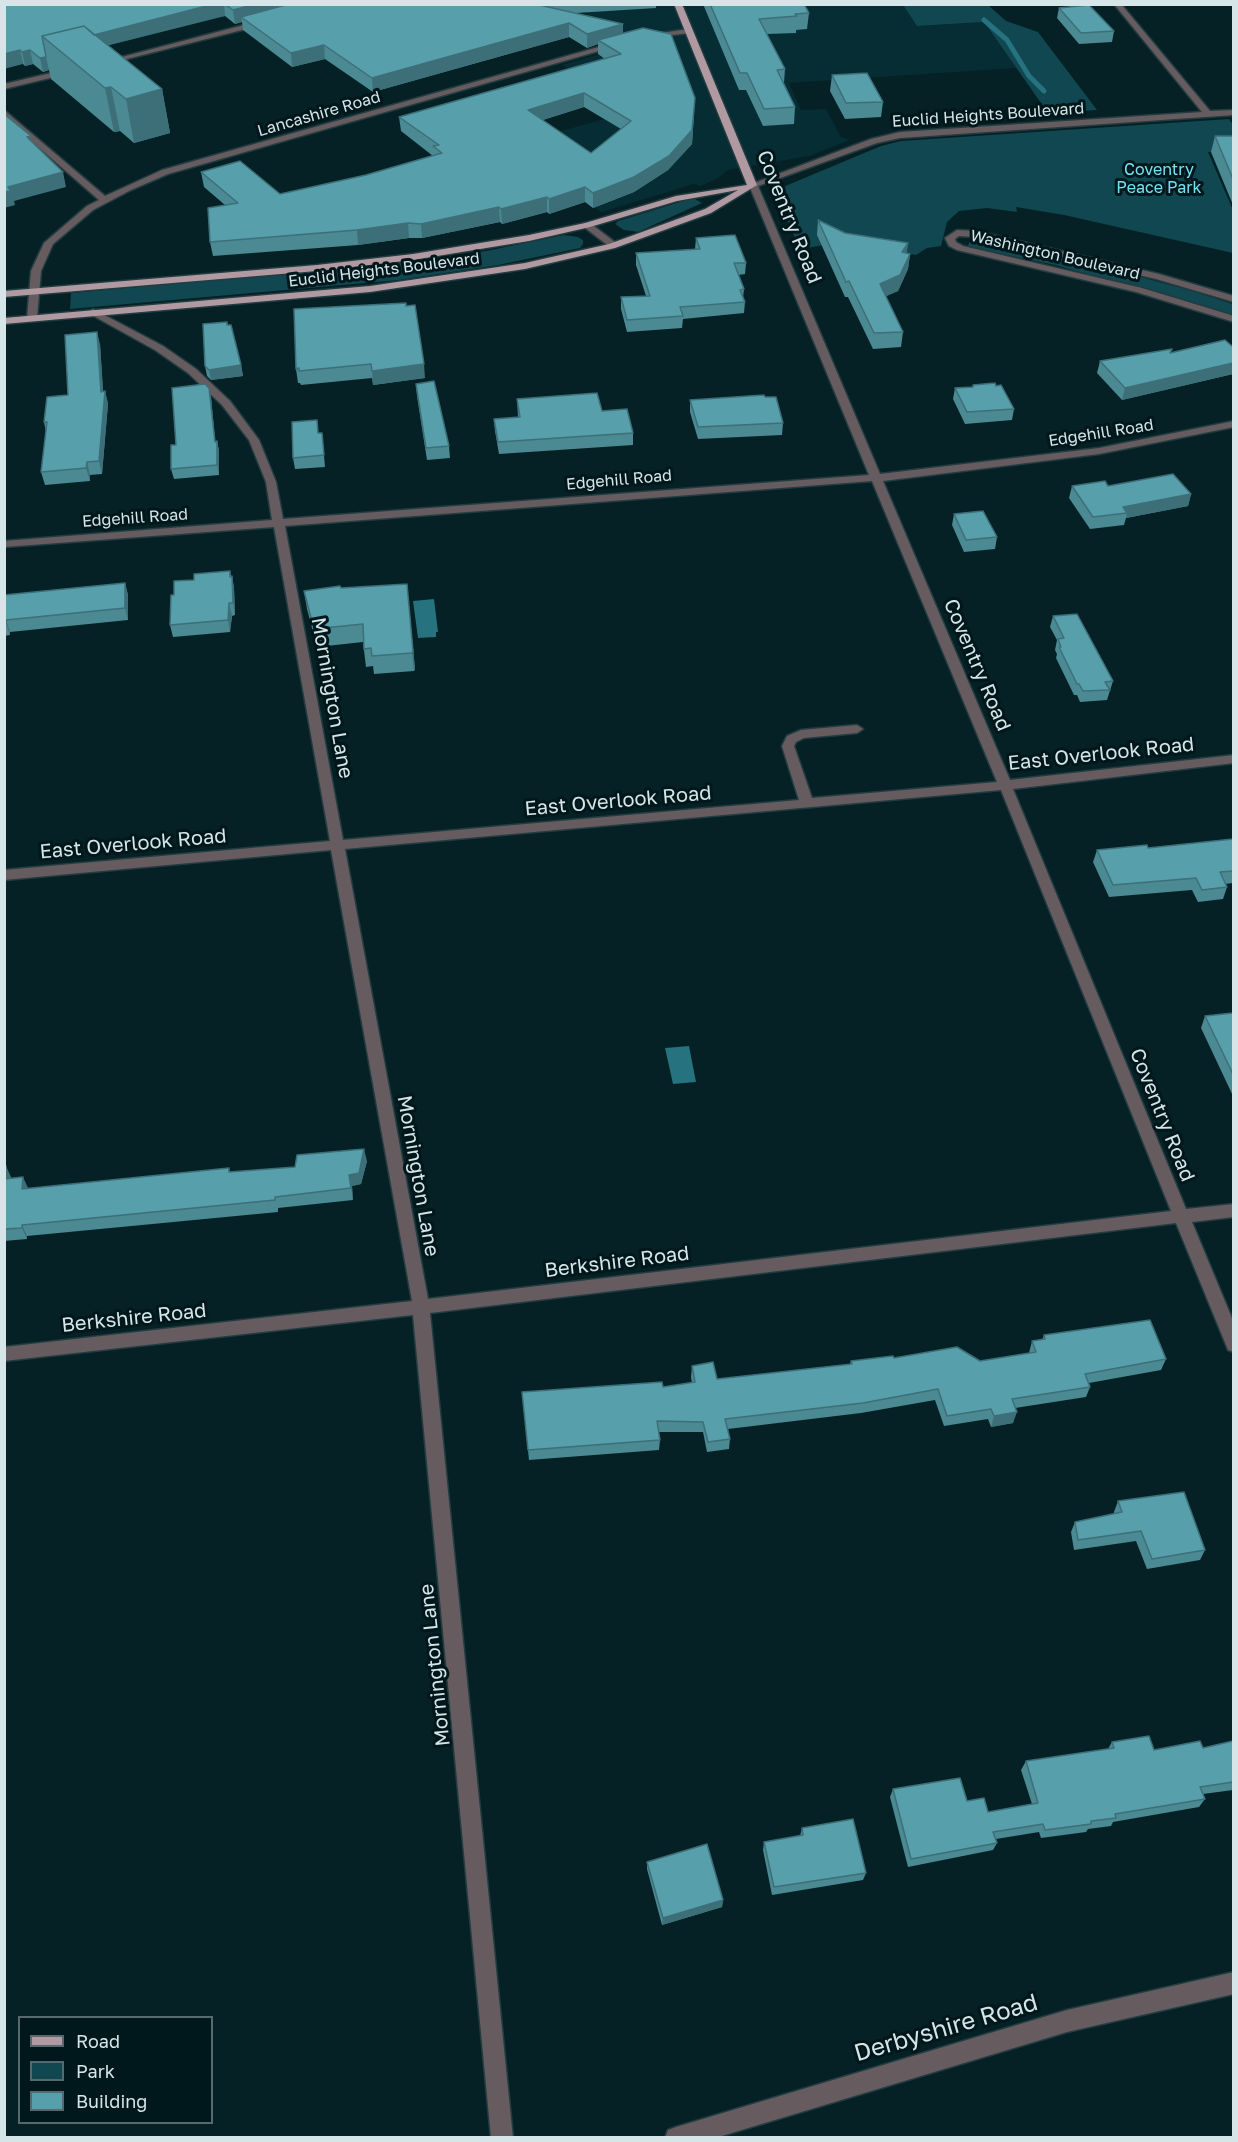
<!DOCTYPE html>
<html>
<head>
<meta charset="utf-8">
<style>
  body { margin:0 }
  #map { position:relative; width:1238px; height:2142px; overflow:hidden; background:#052125; font-family:"Golos Text",sans-serif }
  canvas { display:block }
  .frame { position:absolute; inset:0; border:6px solid #d5e5e8; pointer-events:none }
  .legend { position:absolute; left:18px; top:2016px; width:195px; height:108px; box-sizing:border-box; background:#00171c; border:2px solid #55696e; margin:0; padding:8px 10px; list-style:none; font-size:18px; color:#d5e5e8 }
  .legend li { display:flex; align-items:center; gap:12px; height:30px }
  .legend b { width:30px; border:2px solid #55696e }
</style>
</head>
<body>
<div id="map">
<canvas width="1238" height="2142"></canvas>
<div class="frame"></div>
<ul class="legend">
<li><b style="height:8px;background:#b099a1"></b>Road</li>
<li><b style="height:16px;background:#104750"></b>Park</li>
<li><b style="height:16px;background:#579fab"></b>Building</li>
</ul>
</div>
<script>
const ctx = document.querySelector('canvas').getContext('2d');
ctx.lineJoin = 'round';
function fillPath(path, color) { ctx.fillStyle = color; ctx.fill(path, 'evenodd'); }
const poly = rows => new Path2D(rows.map(r => 'M' + r).join(''));
function strokePath(path, color, width, dash) { ctx.strokeStyle = color; ctx.lineWidth = width; ctx.lineCap = dash ? 'butt' : 'round'; ctx.setLineDash(dash || []); ctx.stroke(path); }
function drawText(font, color, halo, rows, align = 'center') {
  ctx.font = font + ' "Golos Text",sans-serif'; ctx.lineWidth = 6; ctx.setLineDash([]); ctx.textBaseline = 'middle'; ctx.strokeStyle = halo; ctx.fillStyle = color; for (const [text, x, y, turn = 0] of rows) {
    ctx.save(); ctx.translate(x, y); ctx.rotate((+turn || 0) * Math.PI / 180); ctx.textAlign = isNaN(turn) ? turn : align; if (halo) ctx.strokeText(text, 0, 0); ctx.fillText(text, 0, 0); ctx.restore();
  }
}
fillPath(poly([
  [572,5,903,5,917,26,984,22,1016,68,789,83,801,110,826,109,841,137,850,140,809,156,728,170,718,178,701,186,694,184,602,212,568,191,543,136,630,112,617,99,562,65,637,43]
]), '#052d33');
fillPath(poly([
  [903,5,988,5,1006,21,1038,32,1097,110,1048,113,984,22,917,26],
  [1229,119,1233,125,1233,151,1208,152,1233,210,1233,253,1064,215,1016,207,1017,212,987,208,959,211,947,222,941,246,927,248,916,255,842,242,800,249,777,197,778,189,783,187,881,146,901,141],
  [693,198,702,203,638,232,624,230,615,224,618,221],
  [564,235,578,237,583,240,583,244,580,248,498,265,399,280,70,309,71,293,400,263,486,251],
  [972,238,1062,256,1193,291,1233,304,1233,313,1232,315,1055,265,967,247]
]), '#104750');
fillPath(poly([
  [434,599,438,632,436,632,436,637,418,638,413,601],
  [689,1046,696,1082,673,1084,665,1048]
]), '#26727e');
strokePath(poly([
  [984,20,1007,40,1029,76,1044,91]
]), '#26727e', 5);
const minor = poly([
  [1114,4,1121,4,1210,111,1234,110,1234,115,900,138,877,143,758,186,880,474,1099,448,1234,421,1234,427,1099,454,883,481,1010,780,1234,755,1234,763,1013,789,1186,1209,1234,1204,1234,1217,1192,1222,1234,1323,1234,1352,1228,1350,1226,1345,1176,1223,430,1313,513,2138,491,2138,413,1315,4,1361,4,1347,412,1301,331,850,4,880,4,870,330,841,274,527,4,547,4,541,272,520,266,482,249,440,222,405,188,373,155,350,90,314,88,312,93,309,163,346,196,369,230,401,259,440,276,482,283,519,869,475,749,185,871,139,900,132,1202,112,1114,4],
  [872,481,997,782,812,798,794,746,796,742,804,738,857,733,863,729,857,725,801,730,787,736,782,746,799,800,343,840,285,526,872,481],
  [1001,790,1171,1211,428,1299,345,849,1001,790],
  [263,20,267,22,266,24,103,65,99,63,263,20],
  [688,29,691,29,691,33,645,38,641,36,688,29],
  [613,43,620,45,168,174,131,190,93,210,53,244,41,271,37,318,32,321,27,318,31,271,44,243,87,206,99,200,4,117,4,110,105,196,162,170,613,43],
  [68,69,71,69,71,73,4,89,4,84,68,69],
  [584,223,590,223,616,243,616,247,610,247,584,227,584,223],
  [957,230,976,231,1159,274,1234,296,1234,302,1156,279,976,237,959,236,955,239,956,242,963,246,1142,288,1234,316,1234,322,1136,292,957,250,949,246,945,238,957,230],
  [1234,1972,1234,1994,1067,2032,715,2138,665,2138,668,2130,676,2127,1067,2010,1234,1972]
]);
const major = poly([
  [674,4,682,4,757,185,711,213,615,248,525,269,370,292,4,324,4,318,370,286,525,263,609,244,705,209,738,190,677,201,590,227,529,241,413,260,317,271,4,297,4,291,317,265,413,254,529,235,585,223,676,196,747,185,674,4]
]);
strokePath(minor, '#223c40', 3);
strokePath(major, '#223c40', 3);
fillPath(minor, '#665b5e');
fillPath(major, '#b099a1');
fillPath(poly([
  [4,4,656,4,656,8,576,13,623,34,695,98,692,144,668,170,634,192,593,208,585,202,549,214,547,212,502,224,500,222,422,238,409,238,358,245,213,256,210,242,225,205,204,187,201,172,280,194,366,175,433,156,401,131,399,117,605,59,598,54,598,44,587,48,569,37,373,92,325,59,292,67,243,30,242,22,235,24,225,16,219,17,108,45,162,89,170,133,134,143,120,131,114,132,51,79,49,70,43,72,33,64,25,66,23,64],
  [584,107,621,129,591,153,543,120],
  [703,4,804,4,809,13,807,29,796,30,796,33,767,34,785,69,784,83,795,107,794,124,763,126,746,90,739,90],
  [1059,8,1114,31,1112,42,1079,44,1057,18],
  [832,75,883,102,881,117,845,119,830,91],
  [1215,136,1233,136,1233,205,1211,152],
  [818,220,845,233,908,243,906,253,910,254,908,269,898,291,885,296,903,332,901,347,873,349,848,297,845,297,817,235],
  [696,238,746,263,745,274,738,275,744,289,743,298,745,302,744,313,683,319,682,328,627,332,621,309,621,297,646,296,636,265,636,253,695,249],
  [294,309,425,378,373,385,372,378,301,385,300,383,298,383,296,369],
  [227,322,241,365,243,376,211,380,207,376,205,366],
  [100,344,103,392,105,391,108,404,102,474,90,475,90,481,45,485,41,472,46,432,44,422,68,395],
  [1233,347,1233,374,1122,400,1097,373,1100,361,1171,353],
  [416,384,449,446,450,458,427,460,417,396],
  [973,385,1014,409,1012,420,965,424,953,399,955,388,973,387],
  [211,397,215,441,217,441,219,451,219,475,174,479,171,469,176,445],
  [765,397,783,423,782,435,698,439,690,412,690,400],
  [517,399,602,411,633,433,633,445,499,454,495,431,494,419,518,417],
  [319,433,322,433,325,467,295,469,293,458],
  [1072,486,1108,486,1191,494,1188,506,1126,518,1124,525,1090,529,1069,498],
  [954,514,997,537,995,549,964,552,952,525],
  [230,571,231,577,232,576,234,588,235,615,232,616,230,632,173,637,170,625,174,595,194,580],
  [125,583,128,595,128,620,10,632,10,635,4,636,4,595],
  [407,584,415,669,414,671,374,674,373,666,366,667,363,642,317,647,307,609,304,591],
  [1053,616,1113,681,1107,700,1080,702,1077,695,1074,695,1056,658,1057,654,1055,650,1057,640,1050,627],
  [1233,839,1233,883,1225,884,1227,887,1223,899,1198,902,1192,890,1109,897,1093,862,1097,850,1148,848],
  [1233,1013,1233,1096,1201,1028,1205,1016],
  [367,1161,361,1184,352,1186,353,1200,278,1208,278,1212,27,1236,27,1239,4,1241,4,1166,11,1178,28,1189],
  [1044,1335,1166,1359,1161,1370,1089,1383,1090,1387,1086,1397,1015,1408,1013,1423,991,1427,988,1419,944,1426,935,1400,861,1413,728,1429,730,1439,729,1449,707,1452,703,1432,658,1432,660,1440,659,1450,529,1460,522,1392,663,1387,692,1383,691,1377,692,1366,717,1379,850,1364,851,1361,894,1358,980,1361,1029,1353,1032,1341,1042,1340],
  [1118,1501,1205,1550,1200,1560,1147,1569,1136,1541,1074,1550,1071,1532,1075,1522,1114,1514,1114,1512],
  [1233,1741,1233,1790,1203,1794,1205,1799,1199,1807,1113,1822,1111,1826,1088,1829,1086,1832,1041,1838,1039,1832,996,1839,997,1843,993,1850,908,1867,890,1797,893,1789,967,1801,988,1812,1032,1804,1021,1770,1026,1761,1108,1749,1112,1742,1154,1750,1203,1748],
  [802,1828,866,1873,863,1880,772,1895,763,1850,764,1842,800,1836],
  [647,1862,723,1900,722,1907,662,1925,647,1869]
]), '#4b8993');
fillPath(poly([
  [214,4,224,4,225,16,82,52,72,40],
  [256,4,311,4,241,17,242,22,235,24,233,10],
  [569,23,569,37,373,92,372,78],
  [623,24,623,37,598,40,598,44,587,48,587,34],
  [324,45,325,59,292,67,291,53],
  [20,50,23,64,4,69,4,54],
  [30,50,33,64,25,66,22,52],
  [46,57,49,70,43,72,40,58],
  [111,87,120,131,114,132,105,88],
  [162,89,170,133,134,143,126,99],
  [584,93,584,107,529,124,528,110],
  [695,98,692,144,668,170,634,192,593,208,593,193],
  [63,172,66,187,14,201,15,205,4,208,4,192,8,187],
  [585,187,585,202,549,214,549,199],
  [547,197,547,212,502,224,501,209],
  [499,207,500,222,422,238,421,224],
  [408,223,409,238,358,245,357,230],
  [908,243,906,258,902,252],
  [910,254,908,269,898,291,878,300,880,284],
  [97,332,100,344,104,405,101,392],
  [1233,363,1233,374,1122,400,1125,388],
  [424,364,425,378,373,385,372,371],
  [241,365,243,376,211,380,209,370],
  [209,388,211,397,216,451],
  [105,391,108,404,102,474,99,461],
  [217,441,219,451,219,475,217,465],
  [87,462,90,475,90,481,86,468],
  [1191,494,1188,506,1126,518,1127,513,1123,507],
  [232,576,234,588,235,615,233,603],
  [125,583,128,595,128,620,125,608],
  [407,584,415,669,414,671,412,653],
  [229,603,232,616,230,632,228,620],
  [6,620,10,632,10,635,6,623],
  [364,1149,367,1161,361,1184,352,1186,353,1200,349,1175],
  [6,1166,11,1177,10,1190,5,1179],
  [23,1177,28,1188,22,1189],
  [22,1225,27,1236,27,1239,22,1228],
  [1017,1412,1013,1423,991,1427,994,1416],
  [723,1900,722,1907,662,1925,663,1918]
]), '#3d6f78');
const building = poly([
  [4,4,214,4,94,35,84,26,42,36,46,57,40,58,30,50,22,52,20,50,4,54,4,4],
  [225,4,256,4,233,10,225,4],
  [289,4,535,4,623,24,587,34,569,23,372,78,324,45,291,53,241,17,289,4],
  [710,4,804,4,809,13,795,14,797,16,759,19,785,69,777,70,795,107,764,109,747,73,740,73,710,4],
  [1089,5,1114,31,1081,33,1059,8,1089,5],
  [84,26,162,89,126,99,111,87,105,88,42,36,84,26],
  [643,28,671,34,695,98,692,130,669,156,634,177,593,193,585,187,549,199,547,197,501,209,499,207,421,224,408,223,357,230,210,242,208,208,238,203,201,172,240,161,280,194,366,175,442,153,433,146,439,145,399,117,621,54,598,40,643,28],
  [584,93,631,121,591,153,528,110,584,93],
  [867,73,883,102,846,103,832,75,867,73],
  [4,114,31,136,27,137,63,172,8,187,11,191,4,192,4,114],
  [1215,136,1233,136,1233,179,1215,136],
  [818,220,845,233,908,243,902,252,910,254,900,275,880,284,903,332,874,333,849,281,846,282,818,220],
  [735,235,746,263,734,263,744,289,740,290,745,302,680,307,683,316,627,320,621,297,650,296,636,253,700,249,696,238,735,235],
  [406,303,406,306,415,305,424,364,372,371,371,364,299,371,299,368,296,369,294,309,406,303],
  [227,322,227,325,231,325,241,365,209,370,205,366,203,324,227,322],
  [97,332,101,392,105,391,99,461,87,462,86,468,41,472,47,422,44,422,47,397,68,395,65,335,97,332],
  [1225,340,1233,347,1233,363,1125,388,1100,361,1172,349,1170,353,1225,340],
  [434,381,449,446,426,448,416,384,434,381],
  [995,383,996,386,1001,385,1014,409,967,412,955,388,973,387,973,385,995,383],
  [205,384,209,388,215,442,217,441,217,465,171,469,171,445,176,445,172,388,205,384],
  [597,393,602,411,627,409,633,433,498,442,494,419,520,417,517,399,597,393],
  [764,395,765,397,776,397,783,423,698,427,690,400,764,395],
  [317,420,318,433,322,433,324,455,293,458,292,422,317,420],
  [1173,474,1191,494,1123,507,1127,513,1093,517,1072,486,1105,481,1108,486,1173,474],
  [983,511,997,537,966,540,954,514,983,511],
  [230,571,230,577,232,576,233,603,229,603,228,620,170,625,171,595,174,595,174,581,194,580,194,574,230,571],
  [125,583,125,608,6,620,6,623,4,623,4,595,125,583],
  [407,584,413,651,412,653,372,656,371,648,364,649,363,624,314,629,304,591,340,586,341,588,407,584],
  [1077,614,1113,681,1105,682,1110,690,1083,691,1079,684,1077,684,1059,647,1061,647,1058,639,1064,638,1053,616,1077,614],
  [1233,839,1233,871,1220,872,1227,887,1202,890,1196,878,1113,885,1097,850,1147,845,1148,848,1233,839],
  [1233,1013,1233,1074,1205,1016,1233,1013],
  [364,1149,359,1173,349,1175,351,1188,275,1197,275,1200,22,1225,22,1228,4,1229,4,1166,6,1166,5,1179,23,1177,22,1189,229,1168,229,1172,295,1167,297,1155,364,1149],
  [1150,1320,1166,1359,1085,1374,1090,1387,1012,1399,1017,1412,994,1416,991,1409,947,1416,938,1389,863,1403,725,1419,730,1439,708,1442,703,1422,657,1421,660,1440,528,1450,522,1392,662,1382,663,1387,695,1382,692,1366,713,1362,717,1379,852,1364,851,1361,893,1356,894,1358,957,1347,980,1361,1036,1352,1032,1341,1045,1339,1044,1335,1150,1320],
  [1184,1492,1205,1550,1152,1559,1141,1531,1078,1540,1075,1522,1122,1512,1118,1501,1184,1492],
  [1149,1736,1154,1750,1200,1741,1203,1748,1233,1741,1233,1782,1200,1787,1205,1799,1115,1814,1116,1818,1091,1821,1091,1824,1045,1830,1043,1824,993,1832,997,1843,911,1859,893,1789,960,1778,967,1801,984,1798,988,1812,1038,1803,1026,1761,1114,1748,1112,1742,1149,1736],
  [853,1819,866,1873,774,1887,764,1842,803,1835,802,1828,853,1819],
  [707,1844,723,1900,663,1918,647,1862,707,1844]
]);
fillPath(building, '#579fab');
strokePath(building, '#3d6f78', 1.5);
drawText('16px', '#d5e5e8', '#00171c', [
  ["Lancashire Road",319,114,-16],
  ["Euclid Heights Boulevard",988,115,-4],
  ["Washington Boulevard",1055,255,13],
  ["Euclid Heights Boulevard",384,270,-7],
  ["Edgehill Road",1101,433,-9],
  ["Edgehill Road",619,480,-5],
  ["Edgehill Road",135,518,-4]
]);
drawText('16px', '#74e2f6', '#00171c', [
  ["Coventry",1159,170],
  ["Peace Park",1159,188]
]);
drawText('20px', '#d5e5e8', '#00171c', [
  ["Coventry Road",789,217,68],
  ["Coventry Road",977,665,67],
  ["Mornington Lane",332,698,80],
  ["East Overlook Road",1101,754,-6],
  ["East Overlook Road",618,801,-5],
  ["East Overlook Road",133,844,-5],
  ["Coventry Road",1162,1115,68],
  ["Mornington Lane",418,1176,80],
  ["Berkshire Road",617,1262,-7],
  ["Berkshire Road",134,1318,-6],
  ["Mornington Lane",435,1665,-96]
]);
drawText('24px', '#d5e5e8', '#00171c', [
  ["Derbyshire Road",946,2028,-16]
]);
</script>
</body>
</html>
